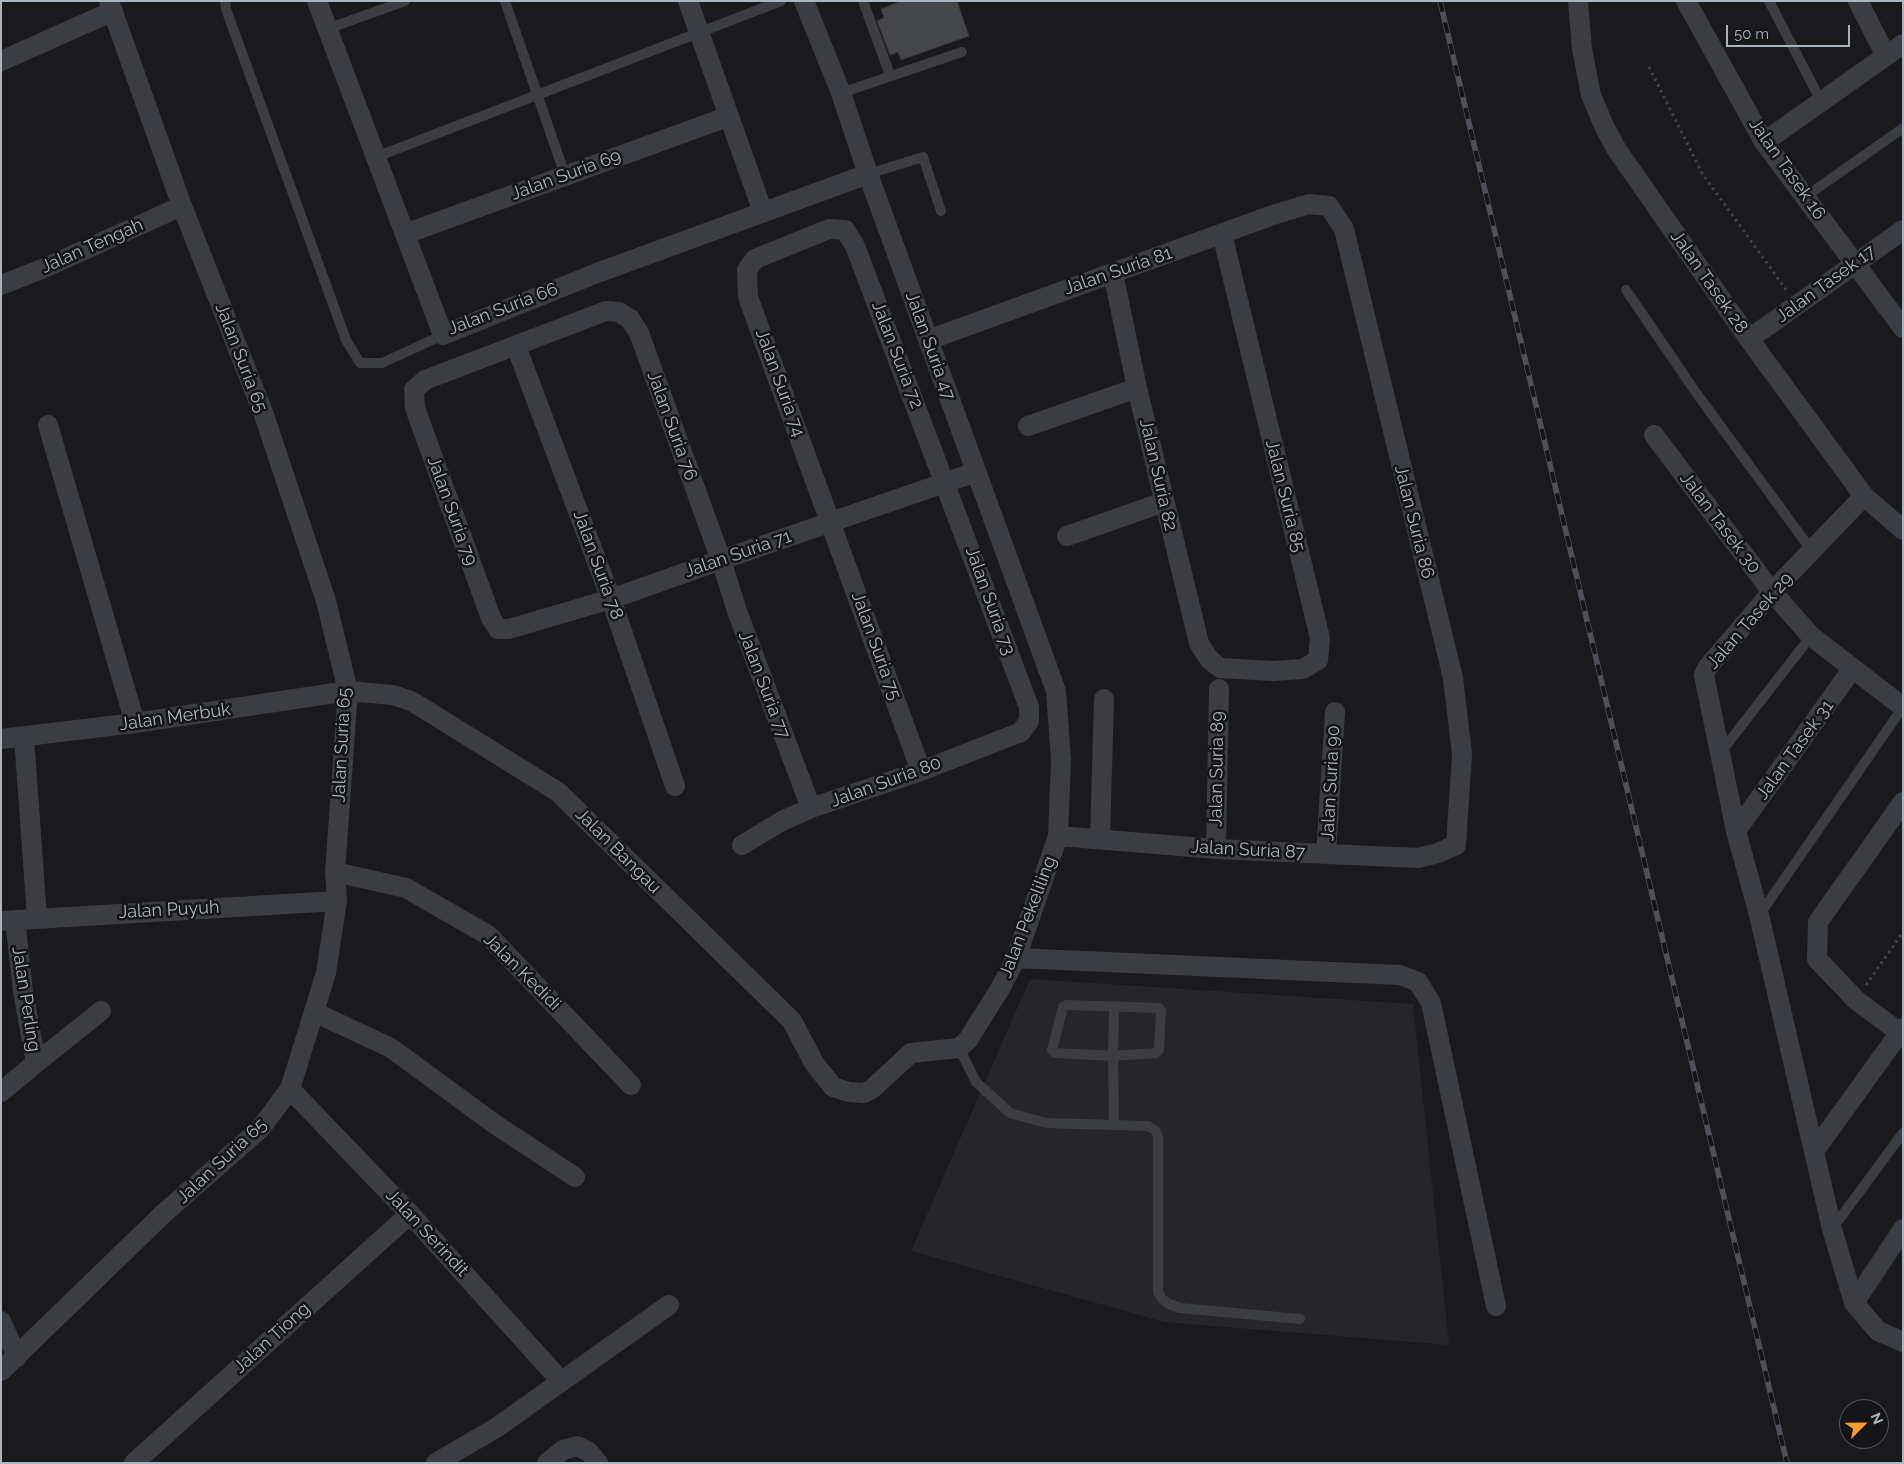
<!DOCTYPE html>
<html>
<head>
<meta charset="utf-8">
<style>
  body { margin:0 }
  #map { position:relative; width:1904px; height:1464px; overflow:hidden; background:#1a1a1d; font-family:Raleway,sans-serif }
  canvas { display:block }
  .frame { position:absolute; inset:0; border:2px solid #acb4bd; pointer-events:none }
  .north { position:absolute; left:1839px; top:1399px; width:50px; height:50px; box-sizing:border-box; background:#151518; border:1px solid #51555a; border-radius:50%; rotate:67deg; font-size:14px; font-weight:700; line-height:20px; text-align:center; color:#acb4bd }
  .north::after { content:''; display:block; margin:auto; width:18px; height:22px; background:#fb9933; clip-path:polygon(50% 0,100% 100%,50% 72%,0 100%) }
  .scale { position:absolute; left:1726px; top:25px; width:124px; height:22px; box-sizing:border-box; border:2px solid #acb4bd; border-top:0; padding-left:6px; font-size:15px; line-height:18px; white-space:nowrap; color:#acb4bd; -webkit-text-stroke:4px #151518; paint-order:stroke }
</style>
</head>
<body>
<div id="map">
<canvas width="1904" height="1464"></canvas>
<div class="frame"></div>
<div class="north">N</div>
<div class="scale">50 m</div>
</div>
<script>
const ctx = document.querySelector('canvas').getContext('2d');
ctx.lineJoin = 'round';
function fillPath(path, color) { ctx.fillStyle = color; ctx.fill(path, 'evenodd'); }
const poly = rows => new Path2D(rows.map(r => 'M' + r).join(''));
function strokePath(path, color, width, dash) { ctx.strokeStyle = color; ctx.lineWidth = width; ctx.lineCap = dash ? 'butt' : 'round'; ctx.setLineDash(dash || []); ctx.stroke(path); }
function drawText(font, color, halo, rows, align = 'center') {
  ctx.font = font + ' Raleway,sans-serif'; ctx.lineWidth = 5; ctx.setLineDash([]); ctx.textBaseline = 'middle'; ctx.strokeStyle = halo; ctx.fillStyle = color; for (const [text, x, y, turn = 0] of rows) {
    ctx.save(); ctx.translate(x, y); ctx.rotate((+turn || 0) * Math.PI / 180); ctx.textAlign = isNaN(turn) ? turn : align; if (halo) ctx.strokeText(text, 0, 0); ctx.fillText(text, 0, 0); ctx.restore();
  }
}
fillPath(poly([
  [1030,979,1413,1004,1449,1345,1164,1322,911,1251]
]), '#26262a');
const building = poly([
  [901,1,957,1,969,36,901,60,898,52,890,55,877,21,884,18,881,9,901,1]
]);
fillPath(building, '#44464a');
strokePath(building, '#343539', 1);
strokePath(poly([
  [1649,67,1702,173,1787,291],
  [1866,985,1903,932]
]), '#414449', 3, [2.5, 4]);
strokePath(poly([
  [225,1,226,9,346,340,360,363,382,363,443,335],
  [505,1,565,175],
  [863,1,890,75],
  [1769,1,1821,101],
  [327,29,405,1],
  [841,93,962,52],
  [376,157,781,1],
  [868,174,923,157,941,211],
  [1805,197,1903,128],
  [1626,290,1697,394,1812,551],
  [1721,752,1811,636],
  [1760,914,1903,707],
  [959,1048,976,1082,1010,1113,1046,1123,1148,1126,1156,1131,1158,1138,1158,1292,1162,1299,1169,1304,1180,1308,1300,1319],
  [1114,1125,1113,1056,1156,1053,1159,1050,1161,1011,1159,1008,1067,1005,1063,1007,1052,1050,1055,1053,1113,1056,1114,1007],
  [1832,1229,1903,1133]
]), '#3b3d42', 10);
strokePath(poly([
  [317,1,443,335,597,273,868,174],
  [688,1,763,212],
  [1578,1,1582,49,1591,95,1604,126,1617,150,1749,339,1864,496,1903,530],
  [1686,1,1764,142,1903,328],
  [1858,1,1886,56],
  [1,61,113,11],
  [1764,142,1903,44],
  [405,234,727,117],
  [1113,273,1137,388,1199,643,1209,659,1220,668,1273,671,1303,669,1318,660,1320,638,1222,234],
  [1,285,42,269,182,206],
  [1749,339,1903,230],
  [928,340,1273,215,1309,204,1329,206,1344,229,1453,678,1462,754,1456,845,1438,853,1418,858,1216,849,1058,836],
  [516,346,611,599,675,786],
  [48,425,135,723],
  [1028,426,1137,388],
  [1654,435,1772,592,1811,636,1903,707],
  [1864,496,1772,592,1707,668,1704,675,1736,831,1759,915,1832,1229,1854,1303,1878,1331,1903,1342],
  [1067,536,1164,502],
  [24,737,37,917],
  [1,739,135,723,348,691,393,695,411,701,426,710,558,792,792,1021,814,1063,833,1087,849,1092,864,1093,872,1089,911,1053,959,1048,968,1040,1001,987,1016,958,1058,836,1061,759,1056,691,868,174,841,93,804,1],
  [1903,802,1818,922,1817,959,1856,1000,1903,1035],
  [811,808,737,611,721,560,639,333,630,319,619,312,606,311,425,380,414,390,415,408,491,618,498,629,509,629,611,599,721,560,976,472],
  [1736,831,1853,668],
  [1100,839,1104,699],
  [742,845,782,821,811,808,921,771,1021,732,1029,721,1029,707,855,246,845,230,829,229,755,259,747,270,748,297,921,771],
  [1216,849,1219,689],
  [1326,854,1335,712],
  [335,872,406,888,488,935,631,1085],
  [1,921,337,901],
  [1016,958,1400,975,1418,982,1431,1003,1496,1306],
  [314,1012,391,1048,496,1125,575,1177],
  [36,1063,101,1011],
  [290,1089,410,1214,561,1381],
  [1,1092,36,1063,23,991,15,920],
  [1815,1150,1903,1028],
  [1854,1303,1903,1229],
  [1,1321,17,1357],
  [1,1371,163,1214,260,1129,290,1089,326,973,337,901,335,872,348,691,326,601,264,415,182,206,109,1],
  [134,1463,410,1214],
  [436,1463,496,1428,669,1305],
  [547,1463,563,1450,577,1446,589,1452,598,1463]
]), '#3b3d42', 20);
const rail = poly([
  [1440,1,1787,1463]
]);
strokePath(rail, '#4e5157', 5.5);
strokePath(rail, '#151518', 4, [11]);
drawText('18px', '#acb4bd', '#151518', [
  ["Jalan Tasek 16",1787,169,55],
  ["Jalan Suria 69",566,175,-20],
  ["Jalan Tengah",92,246,-24],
  ["Jalan Suria 81",1118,271,-19],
  ["Jalan Tasek 28",1709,282,55],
  ["Jalan Tasek 17",1826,284,-36],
  ["Jalan Suria 66",503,309,-21],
  ["Jalan Suria 47",930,346,70],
  ["Jalan Suria 72",897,355,69],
  ["Jalan Suria 65",241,358,69],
  ["Jalan Suria 74",780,383,70],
  ["Jalan Suria 76",672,426,70],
  ["Jalan Suria 82",1158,475,77],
  ["Jalan Suria 85",1285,496,76],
  ["Jalan Suria 79",452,511,70],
  ["Jalan Suria 86",1414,522,76],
  ["Jalan Tasek 30",1720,523,53],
  ["Jalan Suria 71",738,554,-19],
  ["Jalan Suria 78",598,565,70],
  ["Jalan Suria 73",990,601,70],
  ["Jalan Tasek 29",1750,621,-49],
  ["Jalan Suria 75",876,646,70],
  ["Jalan Suria 77",764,685,69],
  ["Jalan Merbuk",175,717,-8],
  ["Jalan Suria 65",342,745,-87],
  ["Jalan Tasek 31",1795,750,-54],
  ["Jalan Suria 89",1217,769,-89],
  ["Jalan Suria 80",886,782,-20],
  ["Jalan Suria 90",1331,783,-87],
  ["Jalan Suria 87",1248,850,3],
  ["Jalan Bangau",618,851,45],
  ["Jalan Puyuh",169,910,-3],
  ["Jalan Pekeliling",1028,917,-69],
  ["Jalan Kedidi",522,972,45],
  ["Jalan Perling",26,999,81],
  ["Jalan Suria 65",222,1161,-43],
  ["Jalan Serindit",427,1233,47],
  ["Jalan Tiong",272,1338,-42]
]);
</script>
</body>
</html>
